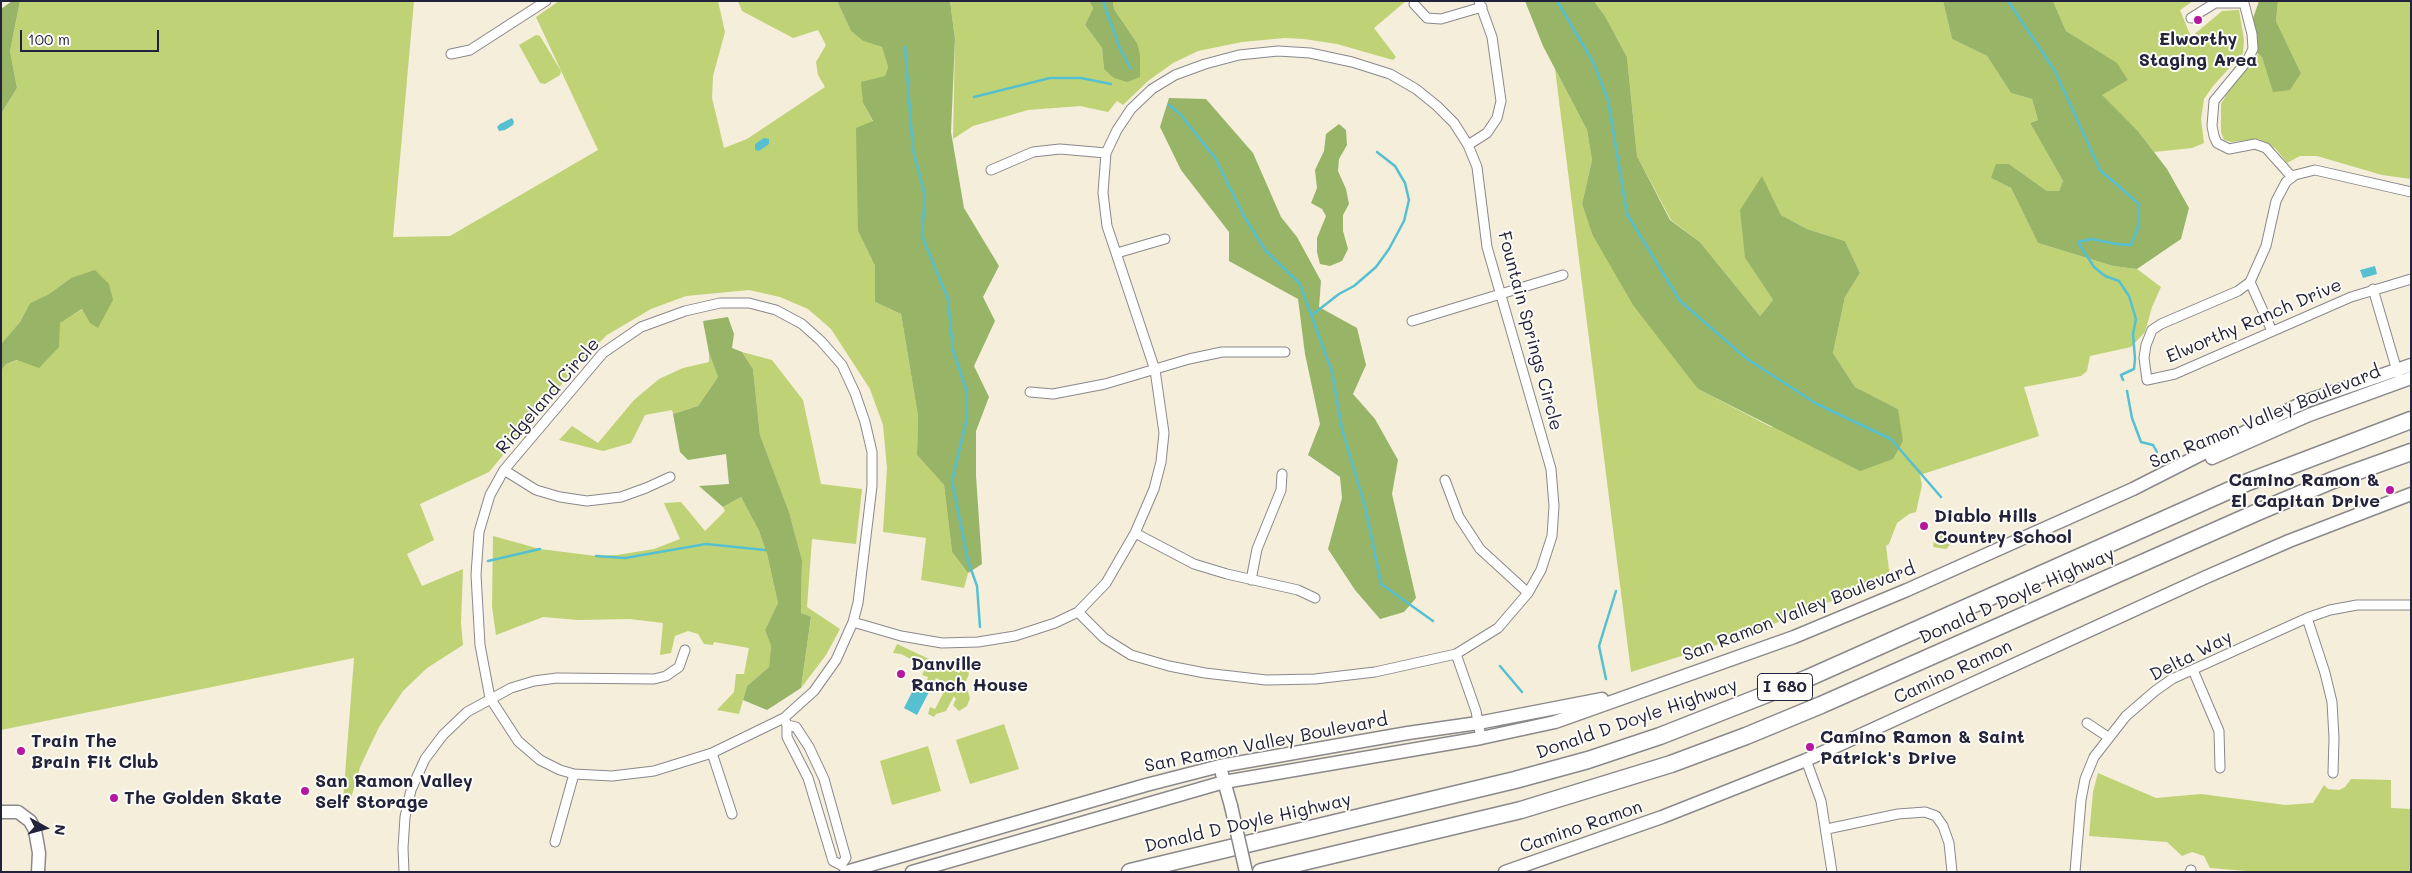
<!DOCTYPE html>
<html>
<head>
<meta charset="utf-8">
<style>
  body { margin:0 }
  #map { position:relative; width:2412px; height:873px; overflow:hidden; background:#f4eedb; font-family:Mali,sans-serif }
  canvas { display:block }
  .frame { position:absolute; inset:0; border:2px solid #22223b; pointer-events:none }
  .north { position:absolute; left:20px; top:803px; width:50px; height:50px; -webkit-text-stroke:4px #fdfcf7; paint-order:stroke; rotate:97deg; font-size:14px; font-weight:700; line-height:20px; text-align:center; color:#22223b }
  .north::after { content:''; display:block; margin:auto; width:18px; height:22px; background:#22223b; clip-path:polygon(50% 0,100% 100%,50% 72%,0 100%) }
  .scale { position:absolute; left:20px; top:30px; width:139px; height:22px; box-sizing:border-box; border:2px solid #22223b; border-top:0; padding-left:6px; font-size:15px; line-height:18px; white-space:nowrap; color:#22223b; -webkit-text-stroke:4px #fdfcf7; paint-order:stroke }
</style>
</head>
<body>
<div id="map">
<canvas width="2412" height="873"></canvas>
<div class="frame"></div>
<div class="north">N</div>
<div class="scale">100 m</div>
</div>
<script>
const ctx = document.querySelector('canvas').getContext('2d');
ctx.lineJoin = 'round';
function fillPath(path, color) { ctx.fillStyle = color; ctx.fill(path, 'evenodd'); }
const poly = rows => new Path2D(rows.map(r => 'M' + r).join(''));
function strokePath(path, color, width, dash) { ctx.strokeStyle = color; ctx.lineWidth = width; ctx.lineCap = dash ? 'butt' : 'round'; ctx.setLineDash(dash || []); ctx.stroke(path); }
function drawText(font, color, halo, rows, align = 'center') {
  ctx.font = font + ' Mali,sans-serif'; ctx.lineWidth = 4; ctx.setLineDash([]); ctx.textBaseline = 'middle'; ctx.strokeStyle = halo; ctx.fillStyle = color; for (const [text, x, y, turn = 0] of rows) {
    ctx.save(); ctx.translate(x, y); ctx.rotate((+turn || 0) * Math.PI / 180); ctx.textAlign = isNaN(turn) ? turn : align; if (halo) ctx.strokeText(text, 0, 0); ctx.fillText(text, 0, 0); ctx.restore();
  }
}
fillPath(poly([
  [20,1,414,1,393,237,450,236,598,150,536,17,559,1,718,1,725,32,713,76,712,98,724,148,747,139,825,87,818,75,816,62,826,45,818,30,793,38,742,11,738,1,837,1,851,31,863,41,882,47,888,67,885,76,863,103,873,122,858,231,875,266,875,302,901,314,918,416,917,455,944,485,952,552,968,573,964,588,921,580,926,538,883,532,887,468,883,425,870,389,831,329,808,309,780,297,749,290,686,296,651,309,607,335,586,355,489,472,420,504,434,540,407,554,422,586,463,569,461,623,463,645,427,668,403,691,379,727,360,767,350,802,343,801,354,658,1,730,1,371,6,364,59,347,59,323,83,309,90,323,71,278,49,294,30,303,20,322,1,344,1,114,17,88,10,51],
  [950,1,1089,1,1093,8,1085,25,1102,48,1104,69,1137,43,1114,9,1113,1,1406,1,1374,28,1396,57,1393,60,1337,44,1304,39,1285,38,1242,42,1198,51,1173,63,1148,81,1123,105,1117,101,1108,112,1080,106,1028,110,973,126,953,139,955,39],
  [1594,1,1943,1,1952,39,1987,56,2011,93,2032,99,2038,120,2030,123,2063,181,2059,191,2047,191,2009,164,1991,178,2011,188,2038,243,2113,266,2137,269,2161,287,2152,307,2145,332,2131,347,2090,356,2087,371,2081,376,2024,387,2039,436,1920,475,1922,485,1916,512,1909,514,1897,523,1889,544,1886,546,1890,578,1738,638,1631,672,1555,69,1587,130,1592,160,1582,204,1592,234,1698,389,1771,427,1898,409,1855,387,1833,353,1845,297,1860,273,1845,241,1807,229,1781,215,1762,177,1745,258,1773,300,1760,316,1700,242,1671,220,1637,156,1627,57,1605,16],
  [2053,1,2193,1,2180,10,2191,37,2222,11,2239,10,2244,40,2243,53,2213,86,2204,99,2201,119,2204,143,2192,148,2154,152,2138,131,2101,95,2128,80,2116,63,2066,31],
  [2278,1,2411,1,2411,179,2382,175,2317,156,2300,156,2287,163,2276,149,2259,139,2231,142,2224,140,2221,132,2221,104,2228,92,2258,54,2262,57,2270,79,2301,73,2276,21],
  [536,35,540,36,561,71,560,75,545,84,540,83,519,45],
  [742,352,772,360,803,400,821,484,862,489,856,544,812,539,807,607,840,629,826,655,801,688,811,618,801,613,802,560,789,512,760,435,753,369],
  [709,353,718,377,698,406,673,414,672,410,645,415,631,443,603,451,559,440,572,426,598,443,634,400,659,379,683,368,709,362],
  [741,497,759,531,767,554,778,603,765,630,771,646,769,667,747,686,739,714,717,710,734,692,736,674,744,674,749,648,714,642,713,645,704,644,698,634,688,631,675,636,671,653,660,655,663,623,630,619,578,620,543,617,496,635,492,607,493,536,540,549,596,556,617,555,654,549,680,539,664,503,681,502,705,531,725,511,723,507],
  [1941,530,1949,533,1947,536,1951,544,1946,549,1933,547,1935,533],
  [897,644,959,673,962,668,966,667,969,674,965,683,970,698,967,706,959,711,953,705,956,699,954,696,946,711,936,714,934,717,928,714,930,707,935,709,948,684,936,678,934,683,927,680,928,677,922,675,926,667,901,654,893,653],
  [1004,724,1019,769,970,784,956,740],
  [928,746,941,791,892,805,880,761],
  [2098,773,2156,798,2201,794,2285,805,2313,803,2324,785,2328,789,2339,790,2345,787,2351,779,2391,780,2391,808,2411,809,2411,872,2259,872,2210,868,2204,856,2192,852,2182,856,2167,842,2089,836,2093,792]
]), '#bfd276');
fillPath(poly([
  [12,1,20,1,10,51,17,88,1,114,1,9],
  [837,1,950,1,955,39,951,132,964,208,999,266,983,297,995,321,974,366,989,397,976,431,976,476,982,564,968,573,952,552,944,485,917,455,918,416,901,314,875,302,875,266,858,231,856,128,873,121,863,103,861,82,885,76,888,67,882,47,863,41,851,31],
  [1089,1,1113,1,1114,9,1137,43,1140,55,1140,77,1127,82,1114,78,1104,69,1102,48,1085,25,1093,8],
  [1525,1,1594,1,1605,16,1627,57,1637,156,1670,220,1700,242,1760,316,1773,300,1745,258,1740,210,1762,176,1781,215,1807,229,1845,241,1860,273,1845,297,1833,353,1855,387,1898,409,1903,441,1893,459,1860,471,1698,389,1633,305,1592,234,1582,204,1592,160,1587,130,1543,46],
  [1943,1,2053,1,2066,31,2117,63,2128,80,2102,95,2138,131,2167,169,2189,208,2181,239,2137,269,2113,266,2038,243,2011,188,1991,178,1996,164,2009,164,2047,191,2059,191,2063,181,2030,123,2038,120,2032,99,2011,93,1987,56,1952,39],
  [2259,1,2278,1,2276,21,2301,73,2290,90,2273,92,2262,57,2251,48,2248,33],
  [1169,98,1206,99,1253,153,1281,217,1297,237,1321,281,1319,307,1357,328,1366,365,1353,394,1375,419,1398,460,1392,494,1416,598,1404,612,1380,619,1355,590,1328,549,1342,498,1340,477,1308,455,1320,424,1305,354,1298,299,1229,261,1229,232,1181,170,1160,127],
  [1339,124,1346,130,1347,145,1339,159,1338,171,1346,189,1349,204,1343,215,1343,231,1348,249,1342,261,1330,266,1320,264,1317,252,1317,238,1326,216,1322,209,1311,203,1317,188,1315,170,1324,151,1326,134],
  [95,270,109,284,113,300,98,328,90,323,82,309,60,323,59,347,39,368,17,360,6,364,1,371,1,344,20,322,30,303,49,294,71,278],
  [728,317,734,334,732,348,742,352,753,369,760,435,789,512,802,560,801,613,811,617,801,688,767,710,743,700,747,686,769,667,771,646,765,630,778,603,767,554,759,531,741,497,723,507,699,486,729,484,726,454,688,460,680,452,673,414,698,406,718,377,709,353,703,321]
]), '#97b467');
fillPath(poly([
  [512,118,514,122,513,125,505,130,499,131,497,127,500,124],
  [764,138,769,139,769,144,759,151,755,150,755,144],
  [2375,266,2377,274,2363,278,2360,270],
  [915,686,929,692,917,715,904,708]
]), '#56c0d1');
strokePath(poly([
  [1103,1,1120,49,1131,69],
  [1557,1,1593,62,1608,100,1627,214,1680,301,1747,359,1817,404,1891,439,1941,497],
  [2008,1,2055,71,2100,170,2139,204,2138,228,2131,245,2116,244,2092,239,2078,242,2094,267,2105,276,2119,281,2129,296,2136,319,2133,334,2135,359,2134,369,2121,375,2123,380],
  [905,47,913,150,925,195,922,236,948,299,953,350,966,389,967,418,952,481,968,561,977,586,980,627],
  [974,97,1050,78,1081,78,1111,84],
  [1169,105,1180,114,1215,158,1244,216,1265,250,1300,284,1332,372,1342,429,1366,510,1381,584,1433,621],
  [1312,315,1339,294,1354,286,1376,267,1389,249,1404,221,1409,200,1405,183,1395,166,1377,152],
  [2127,391,2132,418,2141,442,2153,445,2157,452],
  [596,556,625,558,706,544,765,550],
  [488,561,540,549],
  [1500,666,1522,692],
  [1606,679,1599,646,1616,591]
]), '#56c0d1', 2.5);
const street = poly([
  [1414,4,1427,18,1441,19,1482,7],
  [2191,18,2215,3,2244,3,2252,34,2253,49,2247,61,2214,101,2212,126,2214,136,2217,143,2229,149,2255,144,2266,148,2292,177],
  [451,54,470,50,546,1],
  [1468,145,1487,133,1497,118,1501,101,1492,37,1479,1],
  [991,170,1033,152,1060,149,1106,153],
  [1117,253,1165,239],
  [2250,282,2238,291,2161,324,2152,330,2146,345,2144,358,2147,380,2175,374,2351,297,2411,279],
  [2373,289,2398,374],
  [720,303,749,303,776,310,802,324,821,341,842,365,855,393,865,422,872,452,872,486,858,603,853,622,836,660,814,691,784,718,712,753,654,771,612,776,574,774,560,770,540,760,518,741,490,698,480,645,476,575,479,532,490,495,504,470,603,353,641,327,685,311,720,303],
  [1412,321,1563,275],
  [2272,331,2250,282,2266,246,2276,201,2286,182,2295,175,2315,170,2411,192],
  [1030,392,1053,394,1105,384,1189,359,1222,352,1285,352],
  [504,470,536,490,560,497,587,501,621,497,646,488,670,477],
  [1445,480,1459,517,1480,549,1528,593],
  [1135,533,1194,564,1227,574,1298,590,1315,598],
  [1251,580,1257,549,1281,490,1282,474],
  [2307,618,2325,673,2332,702,2334,738,2333,773],
  [853,622,901,636,942,643,978,642,1015,636,1055,623,1078,612,1106,583,1135,533,1154,489,1161,462,1164,433,1155,370,1107,226,1103,193,1106,153,1117,130,1131,109,1152,89,1175,75,1205,64,1239,55,1278,51,1310,53,1352,62,1390,74,1416,89,1437,106,1454,123,1468,145,1477,167,1487,247,1551,469,1554,506,1552,536,1541,570,1528,593,1498,628,1456,654,1375,672,1315,679,1266,680,1205,673,1169,666,1131,655,1104,638,1078,612],
  [1456,654,1476,711,1481,738],
  [2193,670,2219,731,2220,768],
  [784,718,787,725,787,737,808,778,833,861,841,865],
  [2087,723,2108,737],
  [787,725,796,727,809,747,824,779,846,858,841,865],
  [712,753,732,814],
  [1806,760,1821,801,1832,872],
  [1827,829,1898,814,1925,812,1936,816,1943,826,1949,843,1952,872],
  [555,842,574,774],
  [404,872,403,848,405,817,411,790,425,759,443,735,467,712,511,688,534,681,557,678,654,679,666,676,679,667,685,650],
  [2075,872,2081,800,2085,779,2094,757,2126,716,2155,691,2172,679,2307,618,2330,610,2357,605,2411,605],
  [2190,872,2191,870]
]);
const secondary = poly([
  [2212,458,2309,415,2411,378],
  [1222,774,1231,806],
  [1,812,18,812,30,821,35,830,39,853,38,872],
  [846,872,1146,785,1220,766,1408,733,1478,723,1602,699],
  [912,872,1224,782,1481,738,1555,722,1794,637,1907,590,2133,489,2306,401,2411,365],
  [1505,872,1662,817,1806,760,2206,577,2289,541,2411,494]
]);
const highway = poly([
  [1130,872,1515,780,1588,760,1660,736,1808,678,2248,482,2411,420],
  [1261,872,1521,810,1671,764,1746,736,1821,705,2260,511,2333,480,2411,452]
]);
strokePath(street, '#8b888b', 11);
strokePath(secondary, '#8b888b', 15);
strokePath(highway, '#8b888b', 19);
strokePath(street, '#fff', 9);
strokePath(secondary, '#fff', 12);
strokePath(highway, '#fff', 16);
const secondaryBridge = poly([
  [1231,806,1246,872]
]);
strokePath(secondaryBridge, '#8b888b', 15, []);
strokePath(secondaryBridge, '#fff', 12);
for (const [x, y, r, color] of [
  [2198,20,5,"#b5179e"],
  [2390,490,5,"#b5179e"],
  [1924,526,5,"#b5179e"],
  [901,674,5,"#b5179e"],
  [1810,747,5,"#b5179e"],
  [21,751,5,"#b5179e"],
  [305,791,5,"#b5179e"],
  [114,798,5,"#b5179e"]
]) { const dot = new Path2D(); dot.arc(x, y, r, 0, 2 * Math.PI); ctx.fillStyle = color; ctx.fill(dot); strokePath(dot, '#fdfcf7', 2); }
for (const [x, y, w] of [
  [1785,687,55]
]) { const box = new Path2D(); box.roundRect(x - w / 2, y - 13.5, w, 27, 4); ctx.fillStyle = '#fdfcf7'; ctx.fill(box); strokePath(box, '#22223b', 1); }
drawText('bold 16px', '#22223b', null, [
  ["I 680",1785,687]
]);
drawText('bold 18px', '#22223b', '#fdfcf7', [
  ["Elworthy",2198,39,"center"],
  ["Staging Area",2198,60,"center"],
  ["Camino Ramon &",2380,480,"right"],
  ["El Capitan Drive",2380,501,"right"],
  ["Diablo Hills",1934,516],
  ["Country School",1934,537],
  ["Danville",911,664],
  ["Ranch House",911,685],
  ["Camino Ramon & Saint",1820,737],
  ["Patrick's Drive",1820,758],
  ["Train The",31,741],
  ["Brain Fit Club",31,762],
  ["San Ramon Valley",315,781],
  ["Self Storage",315,802],
  ["The Golden Skate",124,798]
], 'left');
drawText('18px', '#22223b', '#fdfcf7', [
  ["Elworthy Ranch Drive",2254,321,-23],
  ["Fountain Springs Circle",1530,331,75],
  ["Ridgeland Circle",548,396,-49],
  ["San Ramon Valley Boulevard",2265,417,-22],
  ["Donald D Doyle Highway",2017,596,-24],
  ["San Ramon Valley Boulevard",1799,612,-21],
  ["Delta Way",2191,656,-27],
  ["Camino Ramon",1953,672,-25],
  ["Donald D Doyle Highway",1637,719,-19],
  ["San Ramon Valley Boulevard",1266,743,-11],
  ["Donald D Doyle Highway",1248,823,-13],
  ["Camino Ramon",1581,827,-19]
]);
</script>
</body>
</html>
